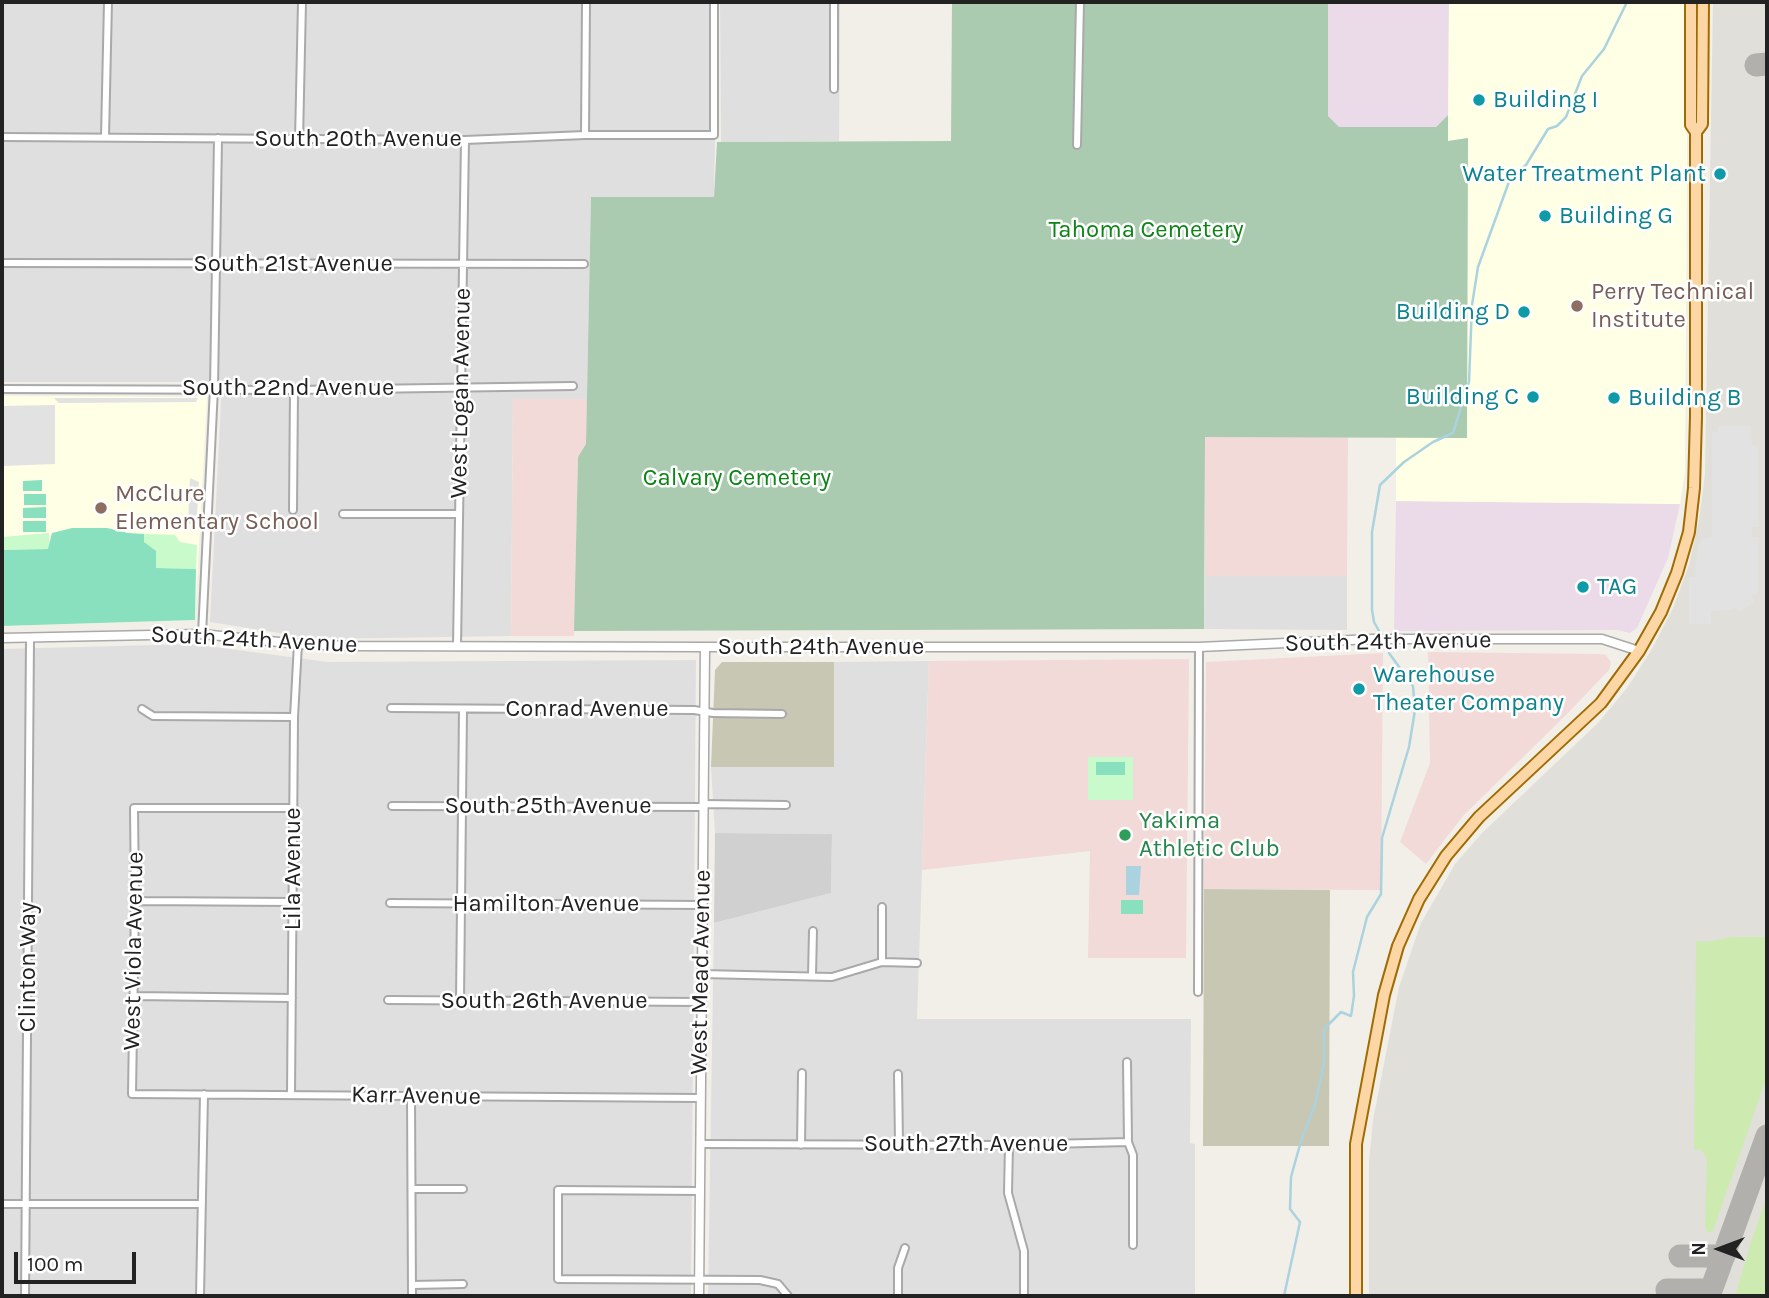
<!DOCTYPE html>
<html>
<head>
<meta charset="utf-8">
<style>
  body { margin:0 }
  #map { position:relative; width:1769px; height:1298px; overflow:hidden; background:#f2efe9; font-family:Karla,sans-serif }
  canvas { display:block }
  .frame { position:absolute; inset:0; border:4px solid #222; pointer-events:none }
  .north { position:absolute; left:1685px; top:1214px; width:70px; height:70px; -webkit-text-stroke:5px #fff; paint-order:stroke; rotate:270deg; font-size:19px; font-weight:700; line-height:28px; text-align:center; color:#222 }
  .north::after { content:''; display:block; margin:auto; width:24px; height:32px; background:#222; clip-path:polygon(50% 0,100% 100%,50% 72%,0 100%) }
  .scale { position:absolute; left:14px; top:1252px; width:122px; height:32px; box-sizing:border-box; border:4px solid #222; border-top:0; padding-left:9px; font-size:21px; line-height:24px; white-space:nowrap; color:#222; -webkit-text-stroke:5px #fff; paint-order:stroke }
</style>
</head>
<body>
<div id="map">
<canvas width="1769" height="1298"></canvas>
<div class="frame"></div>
<div class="north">N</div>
<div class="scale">100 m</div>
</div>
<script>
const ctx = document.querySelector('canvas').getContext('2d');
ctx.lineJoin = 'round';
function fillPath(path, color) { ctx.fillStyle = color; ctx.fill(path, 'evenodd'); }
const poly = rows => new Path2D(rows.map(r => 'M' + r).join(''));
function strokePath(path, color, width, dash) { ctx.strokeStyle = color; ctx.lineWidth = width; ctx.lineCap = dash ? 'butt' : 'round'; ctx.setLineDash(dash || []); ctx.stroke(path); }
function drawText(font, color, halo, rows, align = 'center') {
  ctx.font = font + ' Karla,sans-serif'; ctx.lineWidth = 5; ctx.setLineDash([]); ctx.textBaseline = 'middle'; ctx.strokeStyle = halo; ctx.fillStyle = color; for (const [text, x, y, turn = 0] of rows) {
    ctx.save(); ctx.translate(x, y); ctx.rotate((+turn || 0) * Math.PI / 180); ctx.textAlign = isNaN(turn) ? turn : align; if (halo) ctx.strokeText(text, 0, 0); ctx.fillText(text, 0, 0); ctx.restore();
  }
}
fillPath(poly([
  [2,2,717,2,714,197,591,197,587,399,513,399,511,636,317,639,210,622,222,382,2,382],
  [720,2,840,2,839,141,721,142],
  [1205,576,1347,576,1347,630,1204,629],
  [192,644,328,662,696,660,691,1296,2,1296,2,649],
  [929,661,917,1019,1191,1019,1190,1143,1195,1144,1195,1296,708,1296,714,923,831,893,832,834,715,833,711,767,834,767,834,662]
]), '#e0dfdf');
fillPath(poly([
  [513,399,587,399,586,445,578,457,574,636,511,636],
  [1205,437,1348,437,1347,576,1205,576],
  [1428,652,1599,654,1606,655,1611,662,1609,670,1566,715,1463,816,1426,864,1400,842,1430,763],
  [1383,653,1381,890,1204,889,1206,662],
  [1189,659,1186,958,1088,958,1090,851,922,870,929,661]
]), '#f2dad9');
fillPath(poly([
  [1328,2,1449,2,1448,115,1436,127,1339,128,1328,116],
  [1396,501,1680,504,1668,558,1637,628,1630,633,1617,630,1394,631]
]), '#ebdbe8');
fillPath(poly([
  [1449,2,1688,2,1685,471,1680,504,1396,501,1396,437,1467,437,1468,138,1448,141],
  [2,396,207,397,195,620,2,626]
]), '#ffffe5');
fillPath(poly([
  [715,833,832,834,831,893,714,923]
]), '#d0d0d0');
fillPath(poly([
  [1713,2,1767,2,1767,1296,1369,1296,1369,1162,1373,1120,1399,987,1421,923,1455,864,1482,833,1598,723,1627,688,1652,649,1673,608,1689,565,1699,520,1705,474]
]), '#e1dfda');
fillPath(poly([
  [722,662,834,662,834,767,711,767,715,670],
  [1204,889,1330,890,1329,1146,1203,1146]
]), '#c7c7b4');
fillPath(poly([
  [1732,937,1767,937,1767,1076,1713,1231,1709,1233,1705,1228,1707,1160,1702,1150,1694,1150,1696,941,1706,942],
  [1767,1196,1767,1296,1735,1296,1752,1239]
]), '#cdebb0');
fillPath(poly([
  [952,2,1328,2,1328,116,1339,127,1436,127,1448,115,1448,141,1468,138,1467,438,1205,437,1204,629,574,631,578,457,586,444,591,197,714,197,717,142,951,141]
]), '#aacbaf');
fillPath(poly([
  [49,533,50,548,48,549,2,550,2,537],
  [144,534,175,535,180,542,197,545,196,569,155,568,144,541],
  [1088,757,1133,757,1133,800,1088,800]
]), '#c8facc');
fillPath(poly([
  [42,480,42,491,23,491,23,481],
  [24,494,46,494,46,505,24,505],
  [46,507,46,518,23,518,23,508],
  [23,521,46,521,46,532,23,532],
  [72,528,107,528,128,533,144,534,144,542,156,551,156,568,196,569,195,620,2,626,2,550,48,549,52,533],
  [1096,762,1125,762,1125,775,1096,775],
  [1121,900,1143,900,1143,914,1121,914]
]), '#88e0be');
fillPath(poly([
  [54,398,198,398,196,402,59,403],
  [55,405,55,464,2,466,2,406],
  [1718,426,1751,426,1752,445,1758,447,1758,527,1752,527,1752,537,1758,537,1758,594,1751,595,1754,602,1739,612,1735,607,1730,610,1711,611,1711,624,1689,624,1689,577,1695,577,1698,545,1704,539,1712,537,1712,432,1718,432],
  [190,478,199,482,196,529,188,523]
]), '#e2e2e2');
fillPath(poly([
  [1126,866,1141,866,1139,895,1126,895]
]), '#aad3df');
strokePath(poly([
  [1379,631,1374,622,1372,610,1372,532,1380,485,1404,462,1433,442,1453,433,1469,382,1472,305,1478,267,1510,179,1526,165,1548,129,1557,126,1566,117,1582,76,1604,49,1627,2],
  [1284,1296,1300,1222,1290,1209,1291,1177,1301,1141,1315,1105,1324,1063,1324,1029,1341,1012,1351,1016,1354,996,1353,972,1367,917,1381,894,1382,838,1409,747,1415,710,1413,686,1389,653]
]), '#aad3df', 2.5);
strokePath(poly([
  [1756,65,1767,64],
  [1680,1256,1724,1256],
  [1667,1290,1711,1290],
  [1709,1296,1767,1136]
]), '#b1b0ac', 23);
const minor = poly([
  [834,89,834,2],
  [585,135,586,2],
  [2,137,465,140,585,135,714,135,714,2],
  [105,137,108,2],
  [299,140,302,2],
  [1077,145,1080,2],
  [2,263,584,264],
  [2,389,294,390,573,386],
  [293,510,294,390],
  [343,514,458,514],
  [202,634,214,388,218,138],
  [457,646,465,140],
  [391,708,694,710,713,713,782,714],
  [142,709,153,716,294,717],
  [703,804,786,805],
  [392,806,703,807],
  [293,808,134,808,135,901,132,1094,700,1098],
  [135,901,292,902],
  [390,903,702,905],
  [882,962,882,907],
  [702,974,832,977,882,962,917,963],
  [812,975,813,931],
  [1198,992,1199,647],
  [134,996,292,998],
  [388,1000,701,1002],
  [460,1001,463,709],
  [1127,1062,1128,1142],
  [898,1074,899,1144],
  [291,1094,294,717,298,644],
  [411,1097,412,1296],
  [700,1144,1009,1145,1128,1142,1133,1155,1133,1245],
  [801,1145,802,1073],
  [1009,1145,1008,1193,1024,1251,1024,1296],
  [413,1189,463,1189],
  [700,1191,558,1190,558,1279,760,1280,778,1284,788,1296],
  [2,1204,202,1204],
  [412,1285,463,1284],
  [25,1296,30,638],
  [200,1296,204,1094],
  [898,1296,898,1268,905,1248]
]);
const tertiary = poly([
  [2,638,202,634,298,644,350,646,705,647,1199,647,1373,639,1602,639,1639,651],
  [699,1296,705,647]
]);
const primary = poly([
  [1696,132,1702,124,1703,2],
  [1356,1296,1356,1144,1384,995,1398,946,1419,899,1446,856,1479,817,1601,703,1639,651,1661,612,1677,573,1689,532,1694,488,1696,417,1696,132,1691,125,1691,2]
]);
strokePath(minor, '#a9a9a9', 10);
strokePath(tertiary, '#a9a9a9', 11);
strokePath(primary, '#a06b00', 14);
strokePath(minor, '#fff', 6);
strokePath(tertiary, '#fff', 8);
strokePath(primary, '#fcd6a4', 10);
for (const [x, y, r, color] of [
  [1479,100,7,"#0f9aa8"],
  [1720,174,7,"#0f9aa8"],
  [1545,216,7,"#0f9aa8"],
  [1577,306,7,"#8d6e63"],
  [1524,312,7,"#0f9aa8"],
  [1533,397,7,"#0f9aa8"],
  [1614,398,7,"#0f9aa8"],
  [101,508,7,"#8d6e63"],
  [1583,587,7,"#0f9aa8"],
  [1359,689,7,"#0f9aa8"],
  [1125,835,7,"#2e9e5b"]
]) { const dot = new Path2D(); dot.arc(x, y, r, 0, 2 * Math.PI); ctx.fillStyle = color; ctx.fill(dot); strokePath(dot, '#fff', 2.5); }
drawText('24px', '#0d838f', '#fff', [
  ["Building I",1493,100],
  ["Water Treatment Plant",1706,174,"right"],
  ["Building G",1559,216],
  ["Building D",1510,312,"right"],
  ["Building C",1519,397,"right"],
  ["Building B",1628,398],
  ["TAG",1597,587],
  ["Warehouse",1373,675],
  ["Theater Company",1373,703]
], 'left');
drawText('24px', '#222', '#fff', [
  ["South 20th Avenue",358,139],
  ["South 21st Avenue",293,264],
  ["South 22nd Avenue",288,388],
  ["West Logan Avenue",461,393,-89],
  ["South 24th Avenue",254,640,3],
  ["South 24th Avenue",1388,642,-1],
  ["South 24th Avenue",821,647],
  ["Conrad Avenue",587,709],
  ["South 25th Avenue",548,806],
  ["Lila Avenue",293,869,-90],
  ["Hamilton Avenue",546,904],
  ["West Viola Avenue",134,951,-89],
  ["Clinton Way",28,967,-90],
  ["West Mead Avenue",701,972,-89],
  ["South 26th Avenue",544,1001],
  ["Karr Avenue",416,1096,1],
  ["South 27th Avenue",966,1144]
]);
drawText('24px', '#0c8416', '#fff', [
  ["Tahoma Cemetery",1146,230],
  ["Calvary Cemetery",737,478]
]);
drawText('24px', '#785e54', '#fff', [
  ["Perry Technical",1591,292],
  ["Institute",1591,320],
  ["McClure",115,494],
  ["Elementary School",115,522]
], 'left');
drawText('24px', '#27864d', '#fff', [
  ["Yakima",1139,821],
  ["Athletic Club",1139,849]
], 'left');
</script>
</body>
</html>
